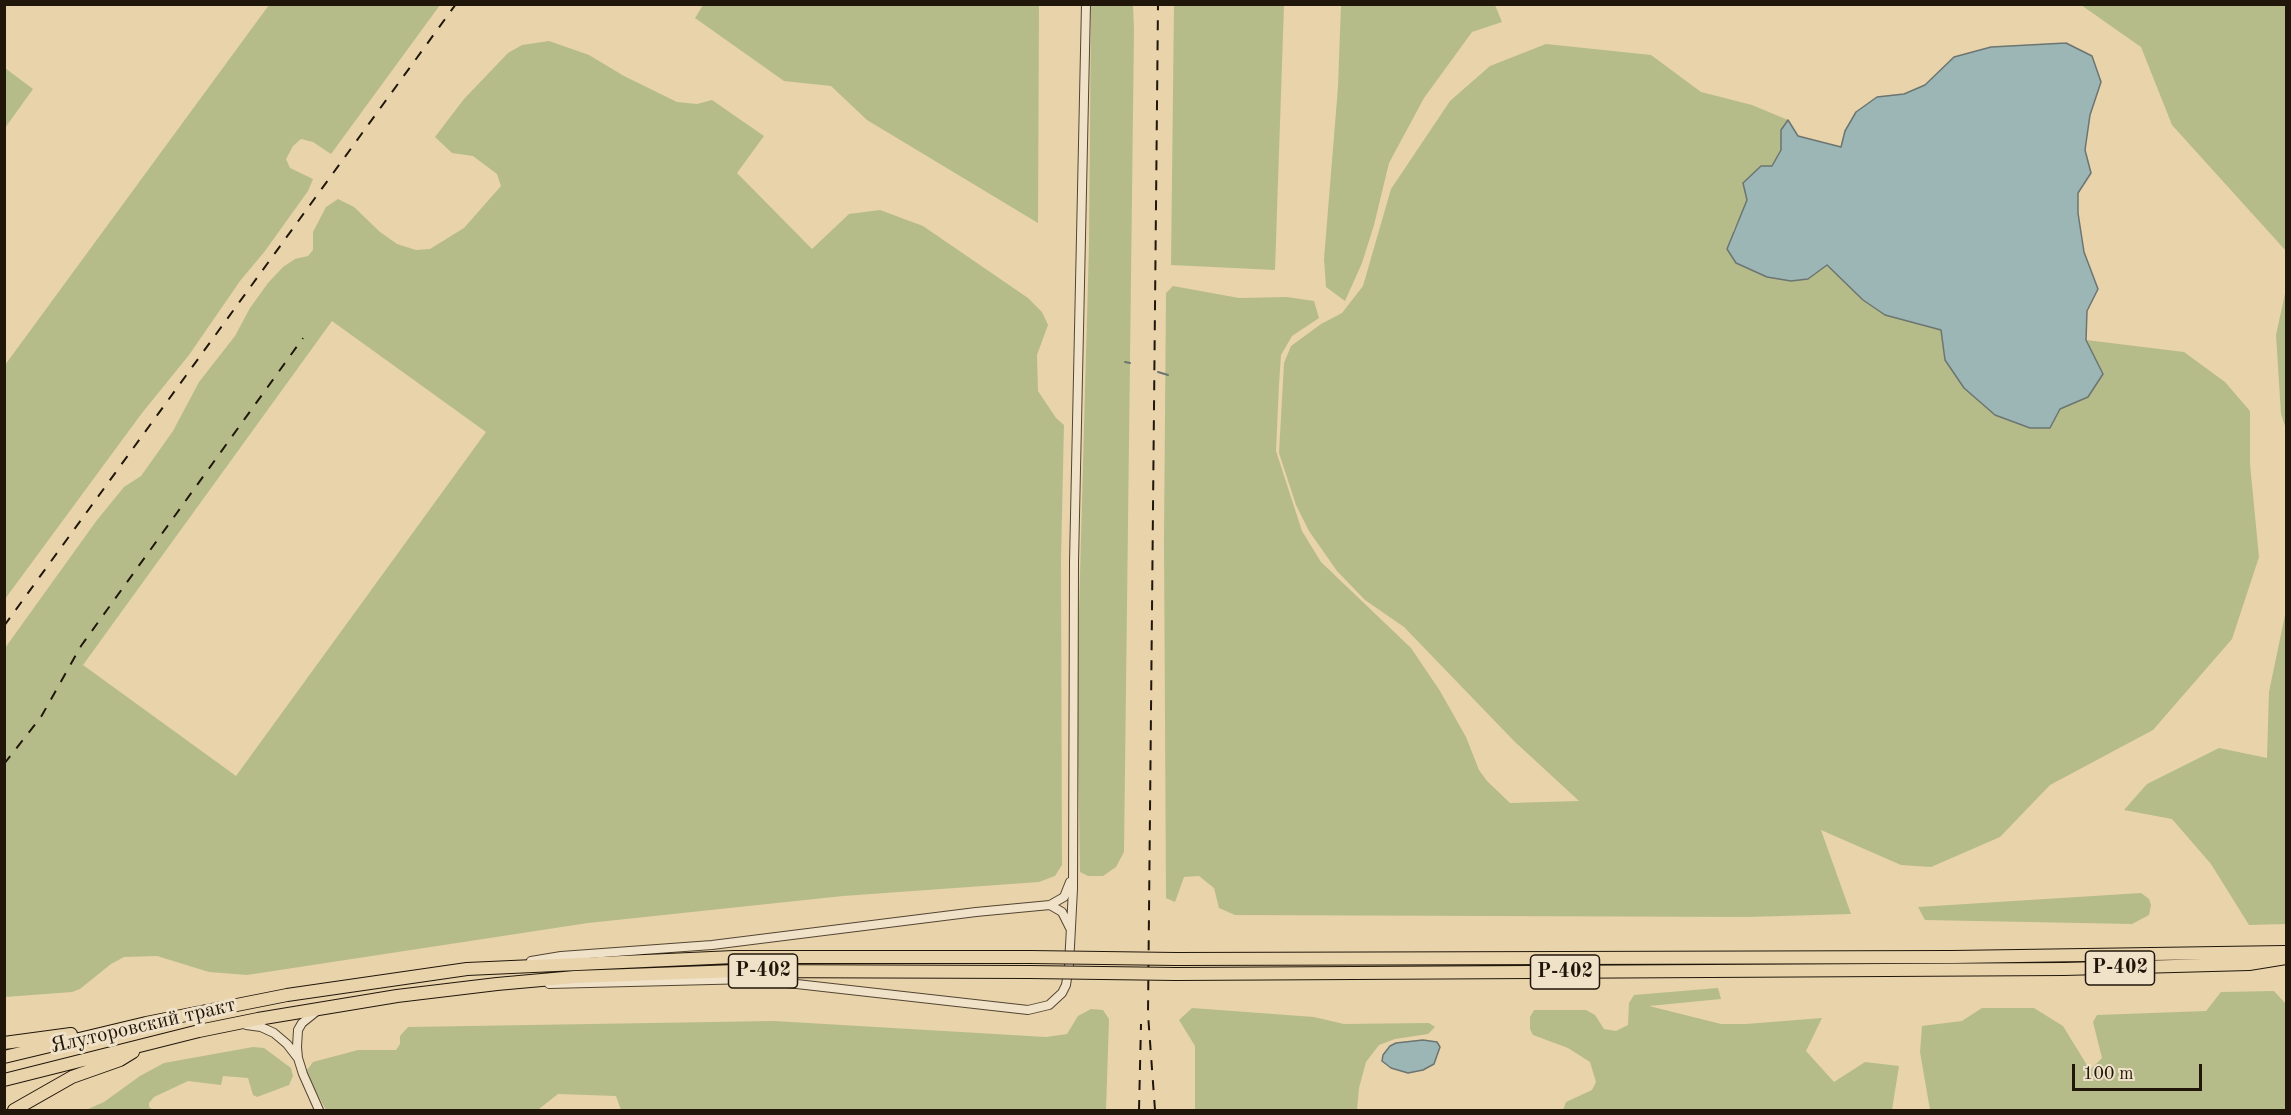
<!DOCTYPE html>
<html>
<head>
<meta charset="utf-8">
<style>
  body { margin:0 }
  #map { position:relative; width:2291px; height:1115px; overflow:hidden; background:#e8d3ab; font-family:"Old Standard TT",serif }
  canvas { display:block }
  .frame { position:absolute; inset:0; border:6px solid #21160a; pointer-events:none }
  .scale { position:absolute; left:2072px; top:1064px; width:130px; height:27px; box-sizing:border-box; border:3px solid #21160a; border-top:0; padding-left:8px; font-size:18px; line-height:21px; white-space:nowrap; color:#21160a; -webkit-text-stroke:4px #f0e2c8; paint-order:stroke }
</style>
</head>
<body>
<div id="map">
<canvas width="2291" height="1115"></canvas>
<div class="frame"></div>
<div class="scale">100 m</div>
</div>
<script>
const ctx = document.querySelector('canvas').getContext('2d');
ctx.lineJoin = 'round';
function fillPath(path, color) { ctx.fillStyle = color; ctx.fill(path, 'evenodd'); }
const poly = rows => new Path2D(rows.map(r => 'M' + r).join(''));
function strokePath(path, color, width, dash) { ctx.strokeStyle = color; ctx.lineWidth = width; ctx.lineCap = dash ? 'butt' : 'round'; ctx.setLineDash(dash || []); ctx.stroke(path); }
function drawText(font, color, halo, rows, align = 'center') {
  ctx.font = font + ' "Old Standard TT",serif'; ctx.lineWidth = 6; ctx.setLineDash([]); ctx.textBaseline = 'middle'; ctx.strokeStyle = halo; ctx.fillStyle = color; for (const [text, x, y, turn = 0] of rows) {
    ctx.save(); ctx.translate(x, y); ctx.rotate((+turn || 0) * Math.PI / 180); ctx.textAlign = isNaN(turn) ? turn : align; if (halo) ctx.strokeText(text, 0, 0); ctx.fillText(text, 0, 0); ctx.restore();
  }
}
fillPath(poly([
  [269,5,440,5,331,154,313,142,301,139,293,146,286,159,290,168,313,179,308,191,265,251,240,281,189,355,142,413,5,599,5,365],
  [703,5,1039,5,1038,223,867,120,831,86,784,81,695,18],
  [1091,5,1133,5,1134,30,1124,852,1116,867,1103,876,1088,876,1080,872,1077,683,1089,244],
  [1174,5,1284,5,1275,270,1171,265],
  [1341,5,1495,5,1502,22,1472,32,1424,98,1389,163,1374,225,1362,263,1345,301,1326,287,1324,259,1338,87],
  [2081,5,2286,5,2286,251,2172,125,2141,47],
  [549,41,589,55,624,76,677,102,697,104,712,100,764,136,737,173,812,249,849,214,880,210,923,226,1028,298,1042,312,1048,325,1037,355,1038,391,1056,418,1064,425,1061,559,1062,865,1055,876,1039,882,843,896,588,923,247,975,209,972,157,956,124,957,111,964,80,989,72,992,5,997,5,648,97,520,124,487,141,476,173,431,199,382,235,336,250,308,268,283,283,267,295,259,308,256,313,250,313,232,326,207,338,199,354,207,380,232,397,244,416,250,430,249,464,228,501,186,497,174,473,156,452,153,435,137,464,99,508,53,522,45],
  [332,321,486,432,236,776,83,665],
  [1546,44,1651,55,1701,92,1752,105,1788,120,1781,130,1781,150,1772,167,1748,200,1733,231,1736,263,1751,268,1808,279,1826,265,1941,330,1945,360,2060,409,2088,397,2103,374,2086,340,2184,352,2225,382,2250,411,2250,464,2259,557,2232,639,2153,730,2050,785,2000,837,1931,867,1901,865,1821,830,1851,914,1747,917,1235,915,1219,908,1214,888,1199,876,1184,877,1175,902,1166,898,1164,539,1166,293,1173,286,1239,298,1287,297,1314,301,1319,318,1292,336,1281,355,1279,385,1276,451,1302,531,1321,562,1411,648,1440,691,1466,737,1479,770,1487,781,1510,803,1579,801,1514,741,1404,627,1365,600,1337,571,1309,531,1296,505,1279,453,1284,363,1291,346,1321,324,1342,313,1363,286,1391,189,1450,101,1490,66],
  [5,68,33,89,5,128],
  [2286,289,2286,429,2281,414,2276,335],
  [2286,610,2286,924,2249,925,2211,864,2172,819,2124,810,2147,784,2219,748,2267,758,2269,692],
  [2141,893,2149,899,2151,905,2149,915,2132,924,1925,920,1918,907],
  [1718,988,1721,999,1649,1006,1721,1024,1746,1024,1822,1018,1806,1051,1834,1082,1865,1062,1899,1066,1892,1110,1563,1110,1566,1102,1592,1090,1596,1082,1590,1062,1568,1048,1533,1035,1530,1029,1530,1017,1534,1010,1586,1010,1595,1015,1604,1029,1616,1031,1628,1025,1629,1003,1634,995],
  [2274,991,2286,1004,2286,1110,1930,1110,1920,1052,1922,1026,1962,1021,1982,1008,2034,1008,2063,1026,2090,1070,2102,1058,2093,1022,2097,1015,2206,1011,2221,992],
  [1192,1008,1314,1017,1344,1024,1429,1023,1435,1027,1428,1034,1395,1039,1379,1045,1366,1062,1359,1088,1357,1110,1195,1110,1195,1046,1179,1020],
  [1091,1009,1103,1010,1109,1019,1106,1110,621,1110,616,1096,558,1094,539,1109,326,1110,307,1076,307,1070,313,1062,358,1050,396,1050,400,1044,400,1036,408,1027,774,1021,1046,1037,1067,1034,1078,1016],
  [253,1047,264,1048,291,1068,293,1076,289,1085,257,1097,253,1095,248,1078,223,1076,221,1085,188,1081,154,1097,149,1103,149,1107,153,1110,86,1110,104,1102,140,1076,164,1063]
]), '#b5bc89');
const water = poly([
  [2066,43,2092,56,2101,82,2090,115,2085,150,2091,173,2078,193,2078,213,2084,252,2098,289,2087,311,2086,340,2103,374,2088,397,2060,409,2050,428,2030,428,1995,415,1964,388,1945,360,1941,330,1885,315,1863,300,1827,265,1808,279,1791,281,1767,277,1736,263,1727,249,1747,200,1743,183,1761,166,1772,166,1781,150,1781,130,1788,120,1798,136,1841,147,1845,131,1856,112,1877,97,1904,94,1925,85,1954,57,1991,47,2066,43],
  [1423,1040,1437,1042,1440,1047,1434,1064,1423,1070,1408,1073,1391,1068,1382,1061,1383,1055,1390,1046,1396,1043,1423,1040]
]);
fillPath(water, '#9cb5b5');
strokePath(water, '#6b7571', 1.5);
strokePath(poly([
  [1125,362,1130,363],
  [1158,372,1168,375]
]), '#6b7571', 2);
const street = poly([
  [1050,905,1062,912,1070,928],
  [531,961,561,956,712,945,976,912,1050,905,1064,897,1070,882],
  [549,984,752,979,1028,1010,1049,1005,1062,993,1066,985,1069,965,1073,889,1074,562,1086,4],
  [317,1011,302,1023,298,1030,297,1047,298,1058,303,1074,319,1110],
  [246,1025,261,1027,274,1033,287,1044,297,1057]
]);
const primary = poly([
  [1176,959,1952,957,2285,952],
  [1176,974,2064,969,2249,964,2286,958],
  [4,1043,71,1034],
  [4,1057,146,1023,287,995,467,969,734,957,1030,957],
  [4,1080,199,1031,258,1019,397,996,497,984,575,977,735,971,1029,972],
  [14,1110,72,1077,120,1060,133,1052]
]);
strokePath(street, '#534532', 10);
strokePath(primary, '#21160a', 14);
strokePath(street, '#f0e2c8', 8);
strokePath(primary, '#e8d3ab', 12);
strokePath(poly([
  [4,626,456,4],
  [4,764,41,717,81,646,303,338],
  [1139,1110,1141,1024],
  [1155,1110,1148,1014,1158,4]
]), '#21160a', 2, [10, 10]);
const primaryBridge = poly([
  [1030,957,1176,959],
  [1029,972,1176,974]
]);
strokePath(primaryBridge, '#21160a', 14, []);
strokePath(primaryBridge, '#e8d3ab', 12);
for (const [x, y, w] of [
  [2120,968,69],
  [763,971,69],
  [1565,972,69]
]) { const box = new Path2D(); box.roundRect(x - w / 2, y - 17, w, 34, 4.5); ctx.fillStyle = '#f0e2c8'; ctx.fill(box); strokePath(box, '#21160a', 1.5); }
drawText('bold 20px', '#21160a', null, [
  ["Р-402",2120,968],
  ["Р-402",763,971],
  ["Р-402",1565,972]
]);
drawText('21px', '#21160a', '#f0e2c8', [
  ["Ялуторовский тракт",143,1026,-13]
]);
</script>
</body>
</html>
